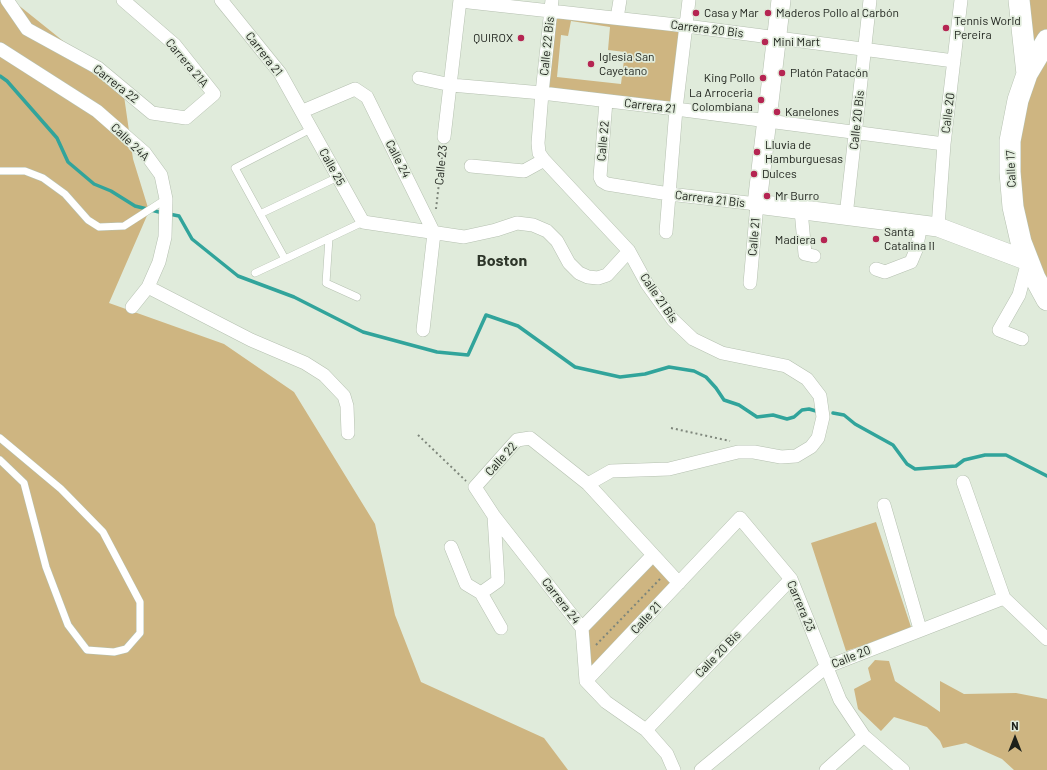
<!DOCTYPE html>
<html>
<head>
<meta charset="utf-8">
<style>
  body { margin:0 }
  #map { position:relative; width:1047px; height:770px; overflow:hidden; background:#e0ebdb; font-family:Barlow,sans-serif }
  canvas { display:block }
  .north { position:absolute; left:995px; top:718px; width:40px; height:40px; -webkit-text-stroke:3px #e0ebdb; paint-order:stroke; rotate:0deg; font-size:11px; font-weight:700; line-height:16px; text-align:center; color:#1c201a }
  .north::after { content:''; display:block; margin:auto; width:14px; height:18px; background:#1c201a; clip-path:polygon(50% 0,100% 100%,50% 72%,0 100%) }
</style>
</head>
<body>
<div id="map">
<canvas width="1047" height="770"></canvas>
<div class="north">N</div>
</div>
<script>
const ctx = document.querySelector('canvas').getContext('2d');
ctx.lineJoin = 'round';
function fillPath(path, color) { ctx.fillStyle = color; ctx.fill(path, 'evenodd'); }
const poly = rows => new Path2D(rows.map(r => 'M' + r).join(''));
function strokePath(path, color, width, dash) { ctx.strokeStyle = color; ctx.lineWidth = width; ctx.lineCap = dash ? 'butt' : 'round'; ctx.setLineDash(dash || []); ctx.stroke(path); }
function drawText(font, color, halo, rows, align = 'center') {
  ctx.font = font + ' Barlow,sans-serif'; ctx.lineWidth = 3.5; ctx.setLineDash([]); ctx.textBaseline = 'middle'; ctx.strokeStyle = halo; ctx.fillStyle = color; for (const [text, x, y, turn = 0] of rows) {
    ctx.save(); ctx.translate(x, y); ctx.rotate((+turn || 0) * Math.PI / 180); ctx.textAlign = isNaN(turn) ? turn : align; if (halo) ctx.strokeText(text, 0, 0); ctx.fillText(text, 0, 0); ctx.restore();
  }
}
fillPath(poly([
  [0,0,12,0,123,89,133,159,149,211,109,303,224,344,294,392,375,524,395,615,421,682,544,738,568,770,0,770],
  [1019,0,1047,0,1047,287,1013,207],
  [551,11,686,26,676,109,542,93],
  [571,21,610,27,608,50,625,52,621,84,557,77,561,35,568,36],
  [876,522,912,630,846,651,811,543],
  [652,556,679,583,586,681,582,628],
  [875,660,889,661,895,681,940,712,940,681,964,694,1016,693,1047,699,1047,770,1014,770,1002,759,966,743,943,748,940,741,927,727,894,717,881,731,858,709,854,689,871,680,868,668]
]), '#ceb581');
strokePath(poly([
  [0,76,7,81,57,138,68,162,94,184,111,191,135,206,163,213],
  [169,214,179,216,192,239,238,276,294,297,363,332,437,352,468,355,486,315,518,326,575,367,620,377,645,374,669,367,694,371,706,377,716,388,724,400,739,405,757,417,773,415,787,419,794,417,802,410,809,409,816,411],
  [833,413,844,415,855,424,893,445,907,464,915,469,956,466,964,460,985,455,1006,455,1047,476]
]), '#31a49b', 3.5);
const lane = poly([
  [0,171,25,171,43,178,65,194,88,220,99,227,124,226,166,199],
  [260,214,338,177],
  [329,238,326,283,357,297],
  [285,259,363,222],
  [255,273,285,259,235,168,311,129],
  [0,438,61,489,103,532,140,602,140,633,126,649,114,652,87,650,68,625,46,567,24,483,0,460]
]);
const street = poly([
  [7,0,27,29,98,68,152,113,186,118,214,94,175,45,123,0],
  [221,0,280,73,363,222,464,237,496,230,517,223,533,225,547,231,557,241,569,263,579,273,588,277,598,278,607,275,629,251,647,284,673,320,693,339,722,353,786,366,807,379,820,396,823,417,818,438,811,447,796,456,781,457,754,452,738,452,669,469,611,471,588,484],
  [552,0,542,93,538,143,539,153,544,160,629,251],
  [460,1,686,26,954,61],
  [617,18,620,0],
  [0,49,97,111,145,153,161,175,166,199,165,237,159,262,148,287,132,307],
  [419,78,451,85,542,93,676,109,944,144],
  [606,101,600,177,602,181,607,184,669,194,757,204,750,283],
  [303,111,355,89,367,97,434,233],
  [444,137,460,0],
  [471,166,524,171,544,160],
  [801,210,805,254,814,256],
  [846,216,870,0],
  [938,227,944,144,961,0],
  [666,232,676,109,689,0],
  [876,269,885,272,911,262,916,250,921,225],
  [148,287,251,340,305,363,324,375,344,396,347,406,348,433],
  [423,330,434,233],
  [1022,339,999,330,1019,295,1028,261],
  [963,482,1004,598,1047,639],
  [884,505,920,629],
  [451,547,466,584,481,593,498,581,494,516],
  [481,593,501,628],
  [582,628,652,556],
  [586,681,740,518,791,579,840,700,864,736,903,770],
  [646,730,791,579],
  [674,770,667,754,646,730,606,702,586,681,582,628,494,516,475,487,517,440,530,438,588,484,679,583],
  [701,770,826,667,1004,598],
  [826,770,864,736]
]);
const secondary = poly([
  [781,0,757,204,938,227,1028,261]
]);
const primary = poly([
  [1019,0,1027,74],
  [1047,40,1027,74,1018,100,1010,141,1010,172,1013,207,1021,242,1035,278,1047,300]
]);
strokePath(lane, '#b5c0b0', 8);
strokePath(street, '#b5c0b0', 14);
strokePath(secondary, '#b5c0b0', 20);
strokePath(primary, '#b5c0b0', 22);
strokePath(poly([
  [436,209,443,148],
  [671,428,730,441],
  [418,435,466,481],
  [596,645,660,579]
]), '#7e867b', 2, [2, 3]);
strokePath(lane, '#fff', 7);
strokePath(street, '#fff', 13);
strokePath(secondary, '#fff', 19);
strokePath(primary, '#fff', 21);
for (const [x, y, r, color] of [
  [696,13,4,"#b52552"],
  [768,13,4,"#b52552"],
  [946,28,4,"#b52552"],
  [521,38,4,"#b52552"],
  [765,42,4,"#b52552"],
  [591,64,4,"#b52552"],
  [782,73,4,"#b52552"],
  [763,78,4,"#b52552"],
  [761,100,4,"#b52552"],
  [777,112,4,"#b52552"],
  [757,152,4,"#b52552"],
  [754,174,4,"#b52552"],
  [767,196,4,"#b52552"],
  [876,239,4,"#b52552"],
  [824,240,4,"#b52552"]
]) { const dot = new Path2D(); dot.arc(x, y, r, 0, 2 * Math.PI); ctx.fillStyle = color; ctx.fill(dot); strokePath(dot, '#e0ebdb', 1.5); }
drawText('12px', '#1c201a', '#e0ebdb', [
  ["Casa y Mar",704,13],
  ["Maderos Pollo al Carbón",776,13],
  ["Tennis World",954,21],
  ["Pereira",954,35],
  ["QUIROX",513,38,"right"],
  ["Mini Mart",773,42],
  ["Iglesia San",599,57],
  ["Cayetano",599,71],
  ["Platón Patacón",790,73],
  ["King Pollo",755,78,"right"],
  ["La Arroceria",753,93,"right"],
  ["Colombiana",753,107,"right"],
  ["Kanelones",785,112],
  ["Lluvia de",765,145],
  ["Hamburguesas",765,159],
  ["Dulces",762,174],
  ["Mr Burro",775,196],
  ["Santa",884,232],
  ["Catalina II",884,246],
  ["Madiera",816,240,"right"]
], 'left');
drawText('12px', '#1c201a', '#e0ebdb', [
  ["Carrera 20 Bis",707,29,7],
  ["Calle 22 Bis",547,46,-84],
  ["Carrera 21",264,54,52],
  ["Carrera 21A",187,63,50],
  ["Carrera 22",116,84,38],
  ["Carrera 21",650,106,7],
  ["Calle 20",948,113,-83],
  ["Calle 20 Bis",857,120,-84],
  ["Calle 22",603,141,-85],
  ["Calle 24A",130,142,44],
  ["Calle 24",398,159,63],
  ["Calle 23",441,165,-84],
  ["Calle 25",332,167,61],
  ["Calle 17",1011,169,-92],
  ["Carrera 21 Bis",710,199,7],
  ["Calle 21",754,237,-85],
  ["Calle 21 Bis",659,298,56],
  ["Calle 22",501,459,-48],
  ["Carrera 24",561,601,52],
  ["Carrera 23",801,606,67],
  ["Calle 21",646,618,-47],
  ["Calle 20 Bis",718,654,-46],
  ["Calle 20",851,657,-22]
]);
drawText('bold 16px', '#2d3529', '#e0ebdb', [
  ["Boston",502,261]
]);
</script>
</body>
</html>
